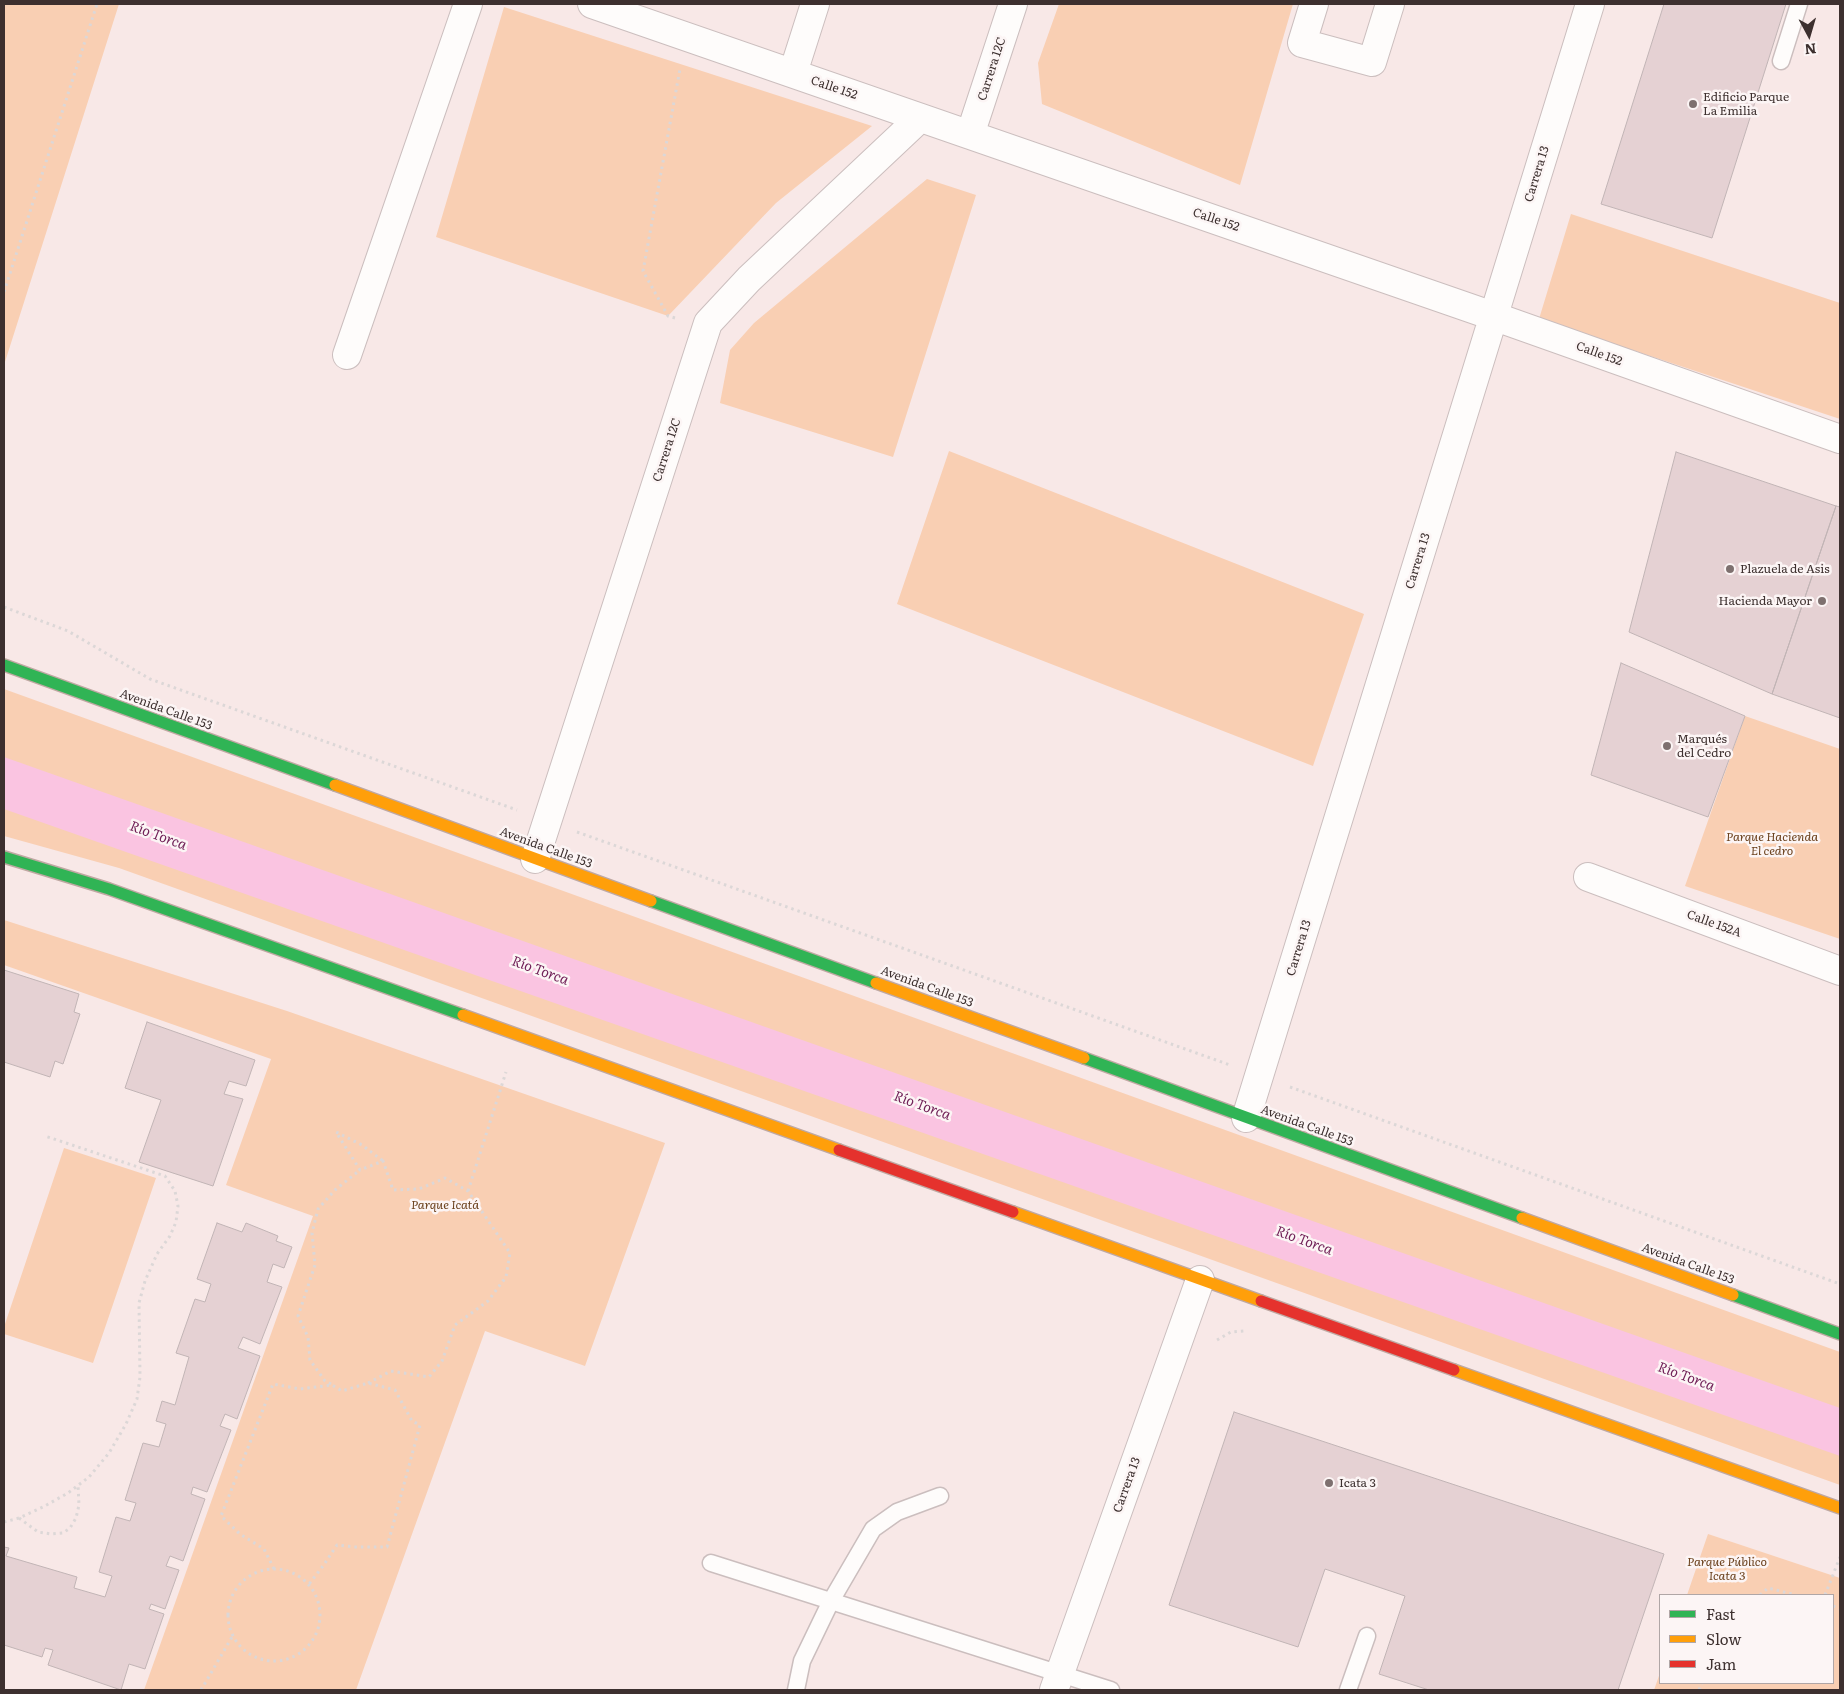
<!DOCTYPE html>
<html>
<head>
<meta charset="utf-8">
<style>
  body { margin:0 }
  #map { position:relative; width:1844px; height:1694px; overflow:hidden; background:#f8e8e7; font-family:Literata,serif }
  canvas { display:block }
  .frame { position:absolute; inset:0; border:5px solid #3d302f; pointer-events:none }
  .legend { position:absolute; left:1659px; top:1594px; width:175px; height:90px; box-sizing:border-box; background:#fcf5f5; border:1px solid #b0a6a6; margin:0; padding:6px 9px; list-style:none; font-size:15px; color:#3d302f }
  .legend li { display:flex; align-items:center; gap:10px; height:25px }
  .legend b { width:25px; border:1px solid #b0a6a6 }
  .north { position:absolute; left:1784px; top:10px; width:50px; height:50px; -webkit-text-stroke:4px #fcf5f5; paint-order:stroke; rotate:174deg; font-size:14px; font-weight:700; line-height:20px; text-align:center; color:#3d302f }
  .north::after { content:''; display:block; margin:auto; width:18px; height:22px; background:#3d302f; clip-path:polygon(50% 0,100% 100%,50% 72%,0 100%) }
</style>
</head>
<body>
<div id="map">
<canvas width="1844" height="1694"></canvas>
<div class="frame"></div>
<ul class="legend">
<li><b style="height:6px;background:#30b455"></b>Fast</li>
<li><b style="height:6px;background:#ff9f0a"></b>Slow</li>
<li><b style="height:6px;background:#e5322d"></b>Jam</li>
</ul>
<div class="north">N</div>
</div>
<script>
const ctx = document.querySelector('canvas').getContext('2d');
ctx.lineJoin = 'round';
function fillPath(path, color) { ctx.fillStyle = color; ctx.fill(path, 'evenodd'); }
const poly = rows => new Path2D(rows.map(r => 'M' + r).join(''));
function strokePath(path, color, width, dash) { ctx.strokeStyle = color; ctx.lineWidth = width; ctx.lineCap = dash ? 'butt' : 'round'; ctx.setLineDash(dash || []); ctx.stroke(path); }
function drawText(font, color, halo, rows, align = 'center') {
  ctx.font = font + ' Literata,serif'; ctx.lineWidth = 5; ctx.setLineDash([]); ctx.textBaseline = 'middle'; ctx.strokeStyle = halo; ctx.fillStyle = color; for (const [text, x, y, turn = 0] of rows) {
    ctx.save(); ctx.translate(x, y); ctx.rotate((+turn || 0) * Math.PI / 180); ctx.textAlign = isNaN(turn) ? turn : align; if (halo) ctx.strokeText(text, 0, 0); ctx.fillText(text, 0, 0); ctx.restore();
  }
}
fillPath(poly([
  [4,4,119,4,4,365],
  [1059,4,1293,4,1240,185,1042,104,1038,63],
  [504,7,872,126,776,203,668,316,436,237],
  [927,179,976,195,893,457,720,403,730,350,754,323],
  [1571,214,1840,303,1840,419,1539,319],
  [949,451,1364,614,1313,766,897,604],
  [4,689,1840,1352,1840,1485,119,868,4,836],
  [1745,716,1840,749,1840,939,1685,886],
  [4,920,287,1011,665,1143,585,1366,485,1331,356,1690,144,1690,313,1216,226,1185,271,1059,4,965],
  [64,1148,156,1178,93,1363,4,1334,4,1327],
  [1708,1534,1840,1578,1840,1690,1654,1690,1660,1673,1660,1683,1833,1683,1833,1595,1687,1595]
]), '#f9cfb3');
fillPath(poly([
  [4,757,1840,1408,1840,1456,4,809]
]), '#fac4e1');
const building = poly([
  [1664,4,1786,4,1712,238,1601,204,1664,4],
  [1676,452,1836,506,1772,694,1629,632,1676,452],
  [1836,506,1840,507,1840,718,1772,694,1836,506],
  [1621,663,1745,716,1708,817,1591,775,1621,663],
  [4,970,79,994,74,1012,80,1014,63,1064,55,1061,50,1077,4,1062,4,970],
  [147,1022,255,1060,246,1086,229,1081,224,1094,243,1099,213,1186,139,1162,161,1100,125,1088,147,1022],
  [217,1223,242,1232,246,1223,278,1236,276,1241,292,1247,284,1268,273,1264,267,1282,282,1287,260,1344,243,1337,238,1348,260,1356,237,1419,225,1414,220,1426,231,1430,207,1492,193,1487,191,1494,205,1499,183,1561,170,1556,166,1566,179,1570,165,1609,151,1604,149,1609,164,1614,145,1669,129,1664,121,1690,48,1665,53,1650,45,1648,42,1657,4,1645,4,1547,9,1548,6,1556,77,1577,74,1588,105,1597,112,1576,99,1572,116,1517,130,1521,136,1503,125,1500,143,1443,159,1447,166,1424,156,1421,162,1401,175,1405,189,1357,176,1353,195,1299,205,1302,211,1284,197,1279,217,1223],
  [1234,1412,1664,1554,1618,1690,1429,1690,1379,1674,1405,1596,1325,1569,1298,1647,1169,1605,1234,1412]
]);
fillPath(building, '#e5d1d3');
strokePath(building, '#c1b4b5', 1);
const lane = poly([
  [1781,61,1799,4],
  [711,1563,1111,1690],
  [796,1690,802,1661,831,1601,873,1529,897,1512,940,1496],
  [1348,1690,1367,1636]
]);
const street = poly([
  [592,4,1493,316,1840,439],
  [1314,4,1302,43,1372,62,1390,4],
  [793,73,815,4],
  [970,135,1013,4],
  [347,355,468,4],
  [535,859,708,323,749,279,920,118],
  [1588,877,1840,971],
  [1246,1118,1590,4],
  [1054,1690,1200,1280]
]);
const fast = poly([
  [4,665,335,785],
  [4,857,109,889,463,1015],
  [651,901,876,983],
  [1084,1058,1522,1218],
  [1733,1295,1840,1334]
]);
const slow = poly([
  [335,785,651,901],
  [876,983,1084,1058],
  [463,1015,839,1150],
  [1013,1212,1261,1301],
  [1522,1218,1733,1295],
  [1454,1370,1840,1508]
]);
const jam = poly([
  [839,1150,1013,1212],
  [1261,1301,1454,1370]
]);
strokePath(lane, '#cbbebe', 19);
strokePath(street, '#cbbebe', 30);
strokePath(fast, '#bfa8a2', 14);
strokePath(slow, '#bfa8a2', 14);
strokePath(jam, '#bfa8a2', 14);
strokePath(poly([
  [4,292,97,4],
  [675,318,668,316,643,271,680,69],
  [4,607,68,631,150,679,517,810],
  [577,832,1230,1065],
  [1290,1087,1840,1284],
  [468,1191,506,1072],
  [1217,1340,1231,1332,1244,1331],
  [368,1383,391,1371,429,1377,442,1361,455,1325,488,1301,506,1277,510,1253,468,1191,445,1178,419,1189,393,1190,383,1161,360,1170,336,1132,362,1145,383,1161],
  [331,1384,325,1381,310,1360,308,1337,298,1316,315,1265,312,1233,318,1209,335,1190,360,1170],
  [19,1518,38,1532,51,1534,63,1533,70,1528,76,1518,79,1505,78,1485],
  [4,1522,19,1518,43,1507,68,1493,89,1477,109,1453,126,1424,137,1399,140,1377,139,1303,145,1281,157,1254,170,1236,176,1222,178,1206,175,1191,165,1176,45,1136],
  '228 1615a46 46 0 1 1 92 0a46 46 0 1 1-92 0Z',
  [274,1569,264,1549,240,1534,221,1516,273,1384,300,1389,332,1385,342,1391,368,1383,395,1390,412,1421,420,1425,387,1547,354,1547,337,1545,323,1566,309,1584],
  [1760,1595,1768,1588,1796,1595],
  [1825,1595,1840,1557],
  [1833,1606,1840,1609],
  [201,1690,232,1637],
  [1699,1690,1702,1683]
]), '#dcd7d7', 3, [2.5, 4]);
strokePath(lane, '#fefcfb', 16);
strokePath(street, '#fefcfb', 28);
strokePath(fast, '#30b455', 11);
strokePath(slow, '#ff9f0a', 11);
strokePath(jam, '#e5322d', 11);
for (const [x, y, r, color] of [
  [1693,104,5,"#7e706f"],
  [1730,569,5,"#7e706f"],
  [1822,601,5,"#7e706f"],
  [1667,746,5,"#7e706f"],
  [1329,1483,5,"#7e706f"]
]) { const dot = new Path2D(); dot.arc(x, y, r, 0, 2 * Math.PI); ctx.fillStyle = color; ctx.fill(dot); strokePath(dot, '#fcf5f5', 2); }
drawText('12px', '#3d302f', '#fcf5f5', [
  ["Carrera 12C",992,69,-72],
  ["Calle 152",834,88,19],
  ["Carrera 13",1537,174,-73],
  ["Calle 152",1216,220,19],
  ["Calle 152",1599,354,20],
  ["Carrera 12C",667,450,-72],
  ["Carrera 13",1418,561,-73],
  ["Avenida Calle 153",166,710,20],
  ["Avenida Calle 153",546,848,20],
  ["Calle 152A",1714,924,20],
  ["Carrera 13",1299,948,-73],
  ["Avenida Calle 153",927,987,20],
  ["Avenida Calle 153",1307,1126,20],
  ["Avenida Calle 153",1688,1264,20],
  ["Carrera 13",1127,1485,-70]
]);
drawText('12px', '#3d302f', '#fcf5f5', [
  ["Edificio Parque",1703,97],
  ["La Emilia",1703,111],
  ["Plazuela de Asis",1740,569],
  ["Hacienda Mayor",1812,601,"right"],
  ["Marqués",1677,739],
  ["del Cedro",1677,753],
  ["Icata 3",1339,1483]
], 'left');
drawText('italic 12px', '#6c421e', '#fcf5f5', [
  ["Parque Hacienda",1772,837],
  ["El cedro",1772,851],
  ["Parque Icatá",445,1205],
  ["Parque Público",1727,1562],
  ["Icata 3",1727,1576]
]);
drawText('italic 14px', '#712158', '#fcf5f5', [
  ["Río Torca",158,836,20],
  ["Río Torca",540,971,20],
  ["Río Torca",922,1106,20],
  ["Río Torca",1304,1241,20],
  ["Río Torca",1686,1377,20]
]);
</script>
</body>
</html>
